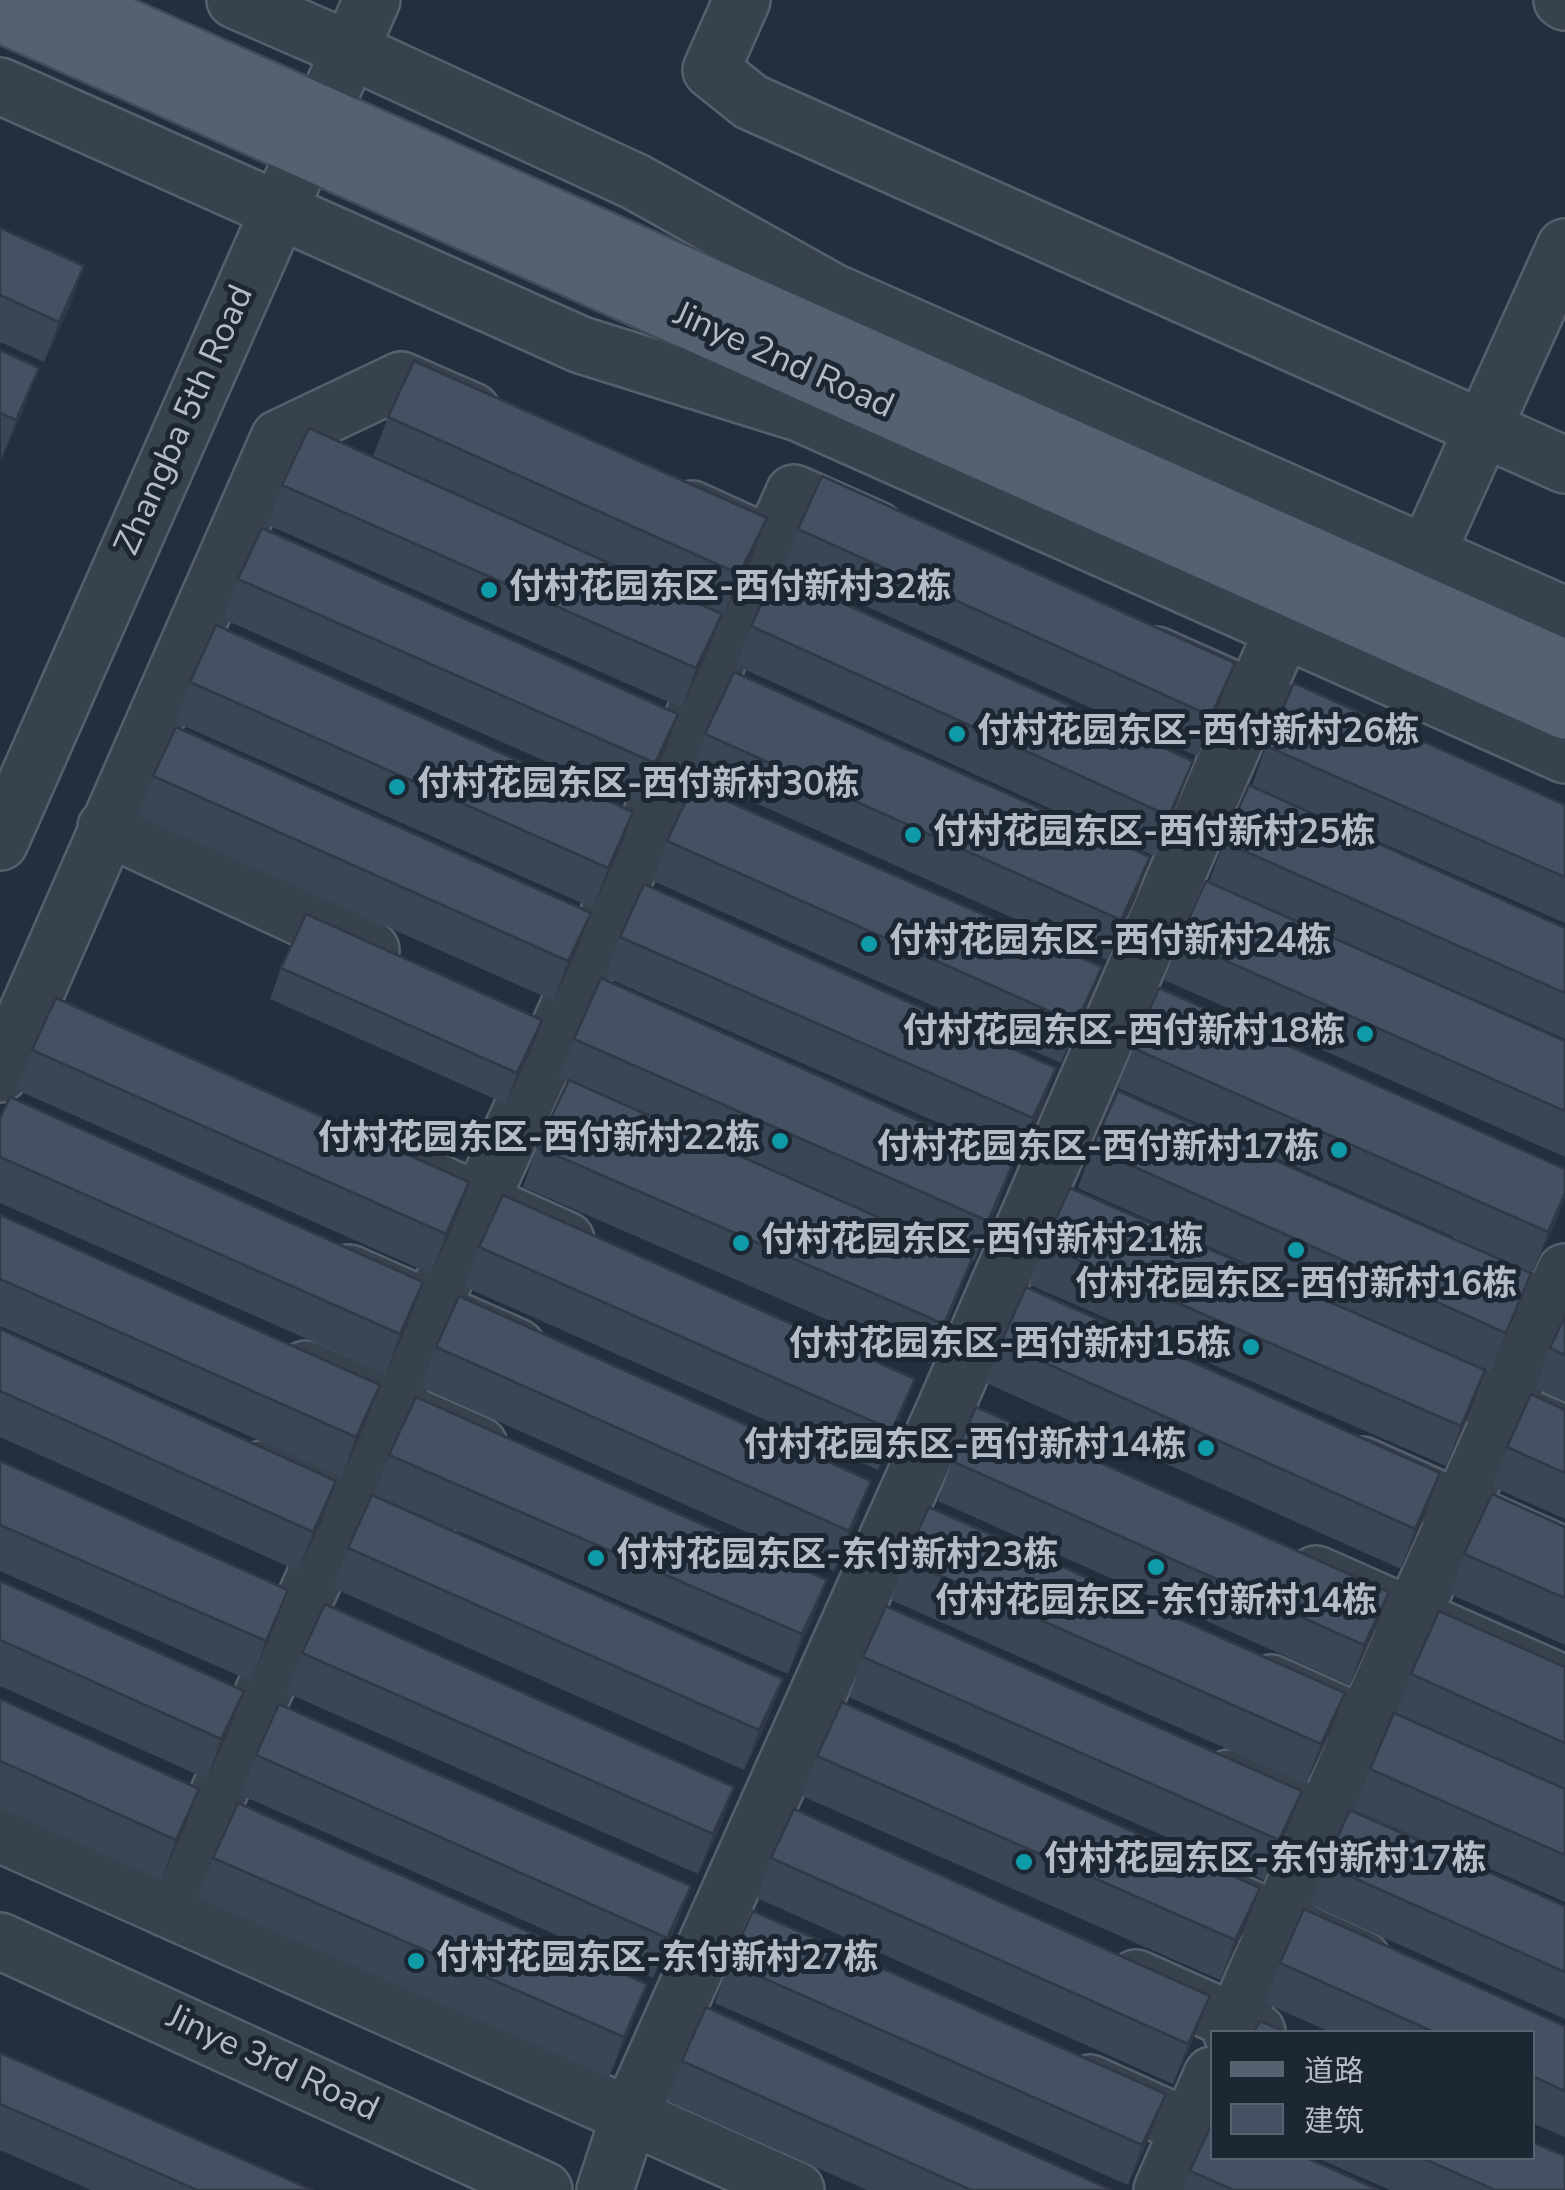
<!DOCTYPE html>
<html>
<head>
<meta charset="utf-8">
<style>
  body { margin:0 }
  #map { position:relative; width:1565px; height:2190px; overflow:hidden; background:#242f3e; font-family:"Nunito Sans","Noto Sans SC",sans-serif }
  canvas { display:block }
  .legend { position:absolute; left:1210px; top:2030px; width:325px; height:130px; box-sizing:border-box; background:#1d2633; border:2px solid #59626f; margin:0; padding:12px 18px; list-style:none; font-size:30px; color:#b4bcc9 }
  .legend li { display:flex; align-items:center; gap:20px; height:50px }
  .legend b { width:50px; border:2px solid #59626f }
</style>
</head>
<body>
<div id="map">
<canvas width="1565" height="2190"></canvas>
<ul class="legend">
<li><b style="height:12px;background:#56606e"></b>道路</li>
<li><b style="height:28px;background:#455162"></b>建筑</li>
</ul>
</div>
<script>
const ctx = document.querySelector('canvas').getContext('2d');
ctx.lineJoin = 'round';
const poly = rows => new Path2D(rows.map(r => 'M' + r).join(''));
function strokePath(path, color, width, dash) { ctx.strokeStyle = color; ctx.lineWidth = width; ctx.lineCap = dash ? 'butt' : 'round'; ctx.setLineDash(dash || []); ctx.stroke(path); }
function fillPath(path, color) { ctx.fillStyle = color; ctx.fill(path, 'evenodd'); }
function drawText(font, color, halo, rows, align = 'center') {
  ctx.font = font + ' "Nunito Sans","Noto Sans SC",sans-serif'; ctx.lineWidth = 10; ctx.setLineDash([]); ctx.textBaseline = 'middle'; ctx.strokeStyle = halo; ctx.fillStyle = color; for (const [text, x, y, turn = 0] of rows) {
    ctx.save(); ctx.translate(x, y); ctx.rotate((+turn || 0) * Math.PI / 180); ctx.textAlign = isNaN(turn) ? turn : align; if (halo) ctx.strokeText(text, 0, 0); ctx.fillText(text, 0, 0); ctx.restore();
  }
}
const minor = poly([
  [235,0,350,50,636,182,833,292,1565,615],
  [742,0,711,70,751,102,1565,465],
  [1562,0,1565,2],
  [0,86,581,345,799,413,1565,755],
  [692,509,771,545,794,493,877,530],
  [1412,586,1565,247],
  [1156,655,1352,742],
  [106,827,371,950],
  [0,842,372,0],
  [0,1074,279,438,401,380,472,411],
  [398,1165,566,1240],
  [1454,1267,1565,1317],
  [349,1273,517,1347],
  [1408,1365,1565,1434],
  [306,1369,479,1445],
  [1362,1465,1565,1556],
  [262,1469,430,1544],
  [1316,1574,1565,1684],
  [1271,1683,1565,1815],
  [1229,1778,1411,1858],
  [0,1834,796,2190],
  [1185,1879,1362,1959],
  [167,1909,391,1406,431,1309,575,993,727,639,771,545],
  [0,1941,544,2190],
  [1136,1978,1257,2032],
  [1231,2032,1364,1725,1565,1272],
  [1090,2083,1212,2138],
  [605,2190,629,2117,945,1409,1299,593],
  [1162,2190,1212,2075]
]);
const major = poly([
  [66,0,1565,668],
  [0,14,1565,711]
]);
strokePath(minor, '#565f6c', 60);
strokePath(major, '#414a57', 60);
strokePath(minor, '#38414e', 55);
strokePath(major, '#56606e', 55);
fillPath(poly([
  [0,228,84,266,70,306,44,362,0,342],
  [0,350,39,368,24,408,1,460],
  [388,417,767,518,752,558,724,614,373,456],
  [282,485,722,614,707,654,682,708,268,525],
  [798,529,1220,703,1197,756,784,569],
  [238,579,664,754,640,803,223,619],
  [751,626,1178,801,1154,856,737,666],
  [190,682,633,812,619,852,593,908,175,722],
  [705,734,1136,897,1107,960,691,774],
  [1266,746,1565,805,1565,923,1252,786],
  [153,776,576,953,554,1001,138,816],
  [667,841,1087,1007,1061,1063,653,881],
  [1224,842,1565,928,1565,1039,1209,882],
  [620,937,1042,1108,1019,1158,605,977],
  [1179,940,1565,1041,1565,1157,1164,980],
  [281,968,531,1051,506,1104,270,999],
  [574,1039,999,1203,974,1261,971,1260,957,1299,929,1364,523,1187,537,1147,568,1082,559,1079],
  [1133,1048,1565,1169,1565,1198,1533,1272,1118,1088],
  [32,1050,455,1222,431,1274,17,1090],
  [0,1118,423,1282,409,1322,386,1374,0,1203],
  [1092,1148,1531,1273,1491,1373,1485,1370,1471,1410,1446,1466,1030,1285,1044,1245,1444,1352,1078,1188],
  [0,1215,365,1425,342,1477,0,1326],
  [479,1247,900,1419,878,1470,465,1287],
  [1565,1316,1565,1401,1536,1388,1550,1348],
  [0,1329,336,1481,322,1521,298,1571,0,1437],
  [1001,1343,1426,1513,1401,1569,986,1383],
  [436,1347,871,1481,856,1521,834,1571,421,1387],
  [1565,1410,1565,1519,1493,1487,1507,1447],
  [389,1455,827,1580,812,1620,788,1674,375,1495],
  [0,1461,288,1590,273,1630,251,1681,0,1571],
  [952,1461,1389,1592,1374,1632,1350,1685,938,1501],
  [1565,1527,1565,1645,1450,1594,1464,1554],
  [348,1548,783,1679,768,1719,744,1770,333,1588],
  [905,1560,1330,1733,1306,1784,891,1600],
  [0,1581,229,1731,207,1779,0,1686],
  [302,1653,734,1787,720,1827,698,1874,287,1693],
  [863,1657,1302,1791,1287,1831,1264,1880,849,1697],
  [1565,1667,1565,1902,1355,1809,1370,1769,1396,1714,1411,1674],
  [0,1699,184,1829,161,1880,0,1808],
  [256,1755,691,1886,676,1926,653,1978,241,1795],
  [817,1756,1245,1928,1220,1980,802,1796],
  [213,1858,632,2024,609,2077,198,1898],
  [771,1858,1195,2035,1173,2084,757,1898],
  [1325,1865,1565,1906,1565,2019,1311,1905],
  [729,1963,1151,2134,1128,2185,715,2003],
  [1280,1963,1565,2026,1565,2137,1532,2123,1532,2032,1330,2032,1265,2003],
  [0,2053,312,2190,91,2190,0,2150],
  [682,2061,1111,2190,867,2190,667,2101],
  [1317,2158,1532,2158,1565,2190,1390,2190],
  [1190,2171,1379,2190,1184,2190]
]), '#3b4654');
fillPath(poly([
  [84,266,70,306,44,362,59,322],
  [39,368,24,408,1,460,16,420],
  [767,518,752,558,724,614,739,574],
  [722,614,707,654,682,708,696,668],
  [1235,663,1220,703,1197,756,1211,716],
  [678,714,664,754,640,803,655,763],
  [1193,761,1178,801,1154,856,1169,816],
  [633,812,619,852,593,908,608,868],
  [1150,857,1136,897,1107,960,1121,920],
  [591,913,576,953,554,1001,568,961],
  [1102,967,1087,1007,1061,1063,1076,1023],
  [542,1020,531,1051,506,1104,517,1073],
  [1056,1068,1042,1108,1019,1158,1033,1118],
  [1013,1163,999,1203,974,1261,988,1221],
  [469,1182,455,1222,431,1274,446,1234],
  [1565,1193,1560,1213,1533,1272,1548,1232],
  [972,1259,957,1299,929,1364,944,1324],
  [1531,1273,1516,1313,1491,1373,1506,1333],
  [423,1282,409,1322,386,1374,400,1334],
  [1485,1370,1471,1410,1446,1466,1461,1426],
  [915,1379,900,1419,878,1470,892,1430],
  [380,1385,365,1425,342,1477,356,1437],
  [1440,1473,1426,1513,1401,1569,1415,1529],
  [336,1481,322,1521,298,1571,313,1532],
  [871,1481,856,1521,834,1571,849,1531],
  [827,1580,812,1620,788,1674,802,1634],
  [288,1590,273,1630,251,1681,266,1641],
  [1389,1592,1374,1632,1350,1685,1364,1645],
  [783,1679,768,1719,744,1770,759,1730],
  [244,1691,229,1731,207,1779,221,1739],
  [1345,1693,1330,1733,1306,1784,1321,1744],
  [734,1787,720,1827,698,1874,713,1834],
  [199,1789,184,1829,161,1880,176,1840],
  [1302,1791,1287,1831,1264,1880,1279,1840],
  [691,1886,676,1926,653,1978,667,1938],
  [1260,1888,1245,1928,1220,1980,1235,1940],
  [647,1984,632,2024,609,2077,624,2037],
  [1210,1996,1195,2035,1173,2084,1188,2044],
  [1166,2094,1151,2134,1128,2185,1142,2145]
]), '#303945');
const building = poly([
  [0,228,84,266,59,322,0,295,0,228],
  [0,350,39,368,16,420,0,413,0,350],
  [414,361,767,518,739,574,388,417,414,361],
  [309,428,722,614,696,668,282,485,309,428],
  [822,476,1235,663,1211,716,798,529,822,476],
  [262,528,678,714,655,763,238,579,262,528],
  [776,573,1193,761,1169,816,751,626,776,573],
  [216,625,633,812,608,868,190,682,216,625],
  [734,672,1150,857,1121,920,705,734,734,672],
  [1294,683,1565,805,1565,877,1266,746,1294,683],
  [176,727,591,913,568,961,153,776,176,727],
  [1249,785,1565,928,1565,993,1224,842,1249,785],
  [693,786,1102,967,1076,1023,667,841,693,786],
  [1206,881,1565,1041,1565,1111,1179,940,1206,881],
  [644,884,1056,1068,1033,1118,620,937,644,884],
  [306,914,542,1020,517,1073,281,968,306,914],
  [601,978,1013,1163,988,1221,574,1039,601,978],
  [1159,988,1565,1169,1565,1193,1548,1232,1133,1048,1159,988],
  [56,998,469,1182,446,1234,32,1050,56,998],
  [569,1080,972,1259,944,1324,537,1147,569,1080],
  [1118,1091,1531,1273,1506,1333,1092,1148,1118,1091],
  [10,1097,423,1282,400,1334,0,1157,0,1118,10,1097],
  [1070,1188,1485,1370,1461,1426,1044,1245,1070,1188],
  [503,1195,915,1379,892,1430,479,1247,503,1195],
  [0,1215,380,1385,356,1437,0,1279,0,1215],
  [1026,1287,1440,1473,1415,1529,1001,1343,1026,1287],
  [459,1296,871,1481,849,1531,436,1347,459,1296],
  [1565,1316,1565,1355,1550,1348,1565,1316],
  [0,1329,336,1481,313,1532,0,1391,0,1329],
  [1531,1394,1565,1410,1565,1473,1507,1447,1531,1394],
  [416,1397,827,1580,802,1634,389,1455,416,1397],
  [976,1407,1389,1592,1364,1645,952,1461,976,1407],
  [0,1461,288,1590,266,1641,0,1525,0,1461],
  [1492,1494,1565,1527,1565,1598,1464,1554,1492,1494],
  [372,1495,783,1679,759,1730,348,1548,372,1495],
  [929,1507,1345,1693,1321,1744,905,1560,929,1507],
  [0,1581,244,1691,221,1739,0,1640,0,1581],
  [325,1604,734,1787,713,1834,302,1653,325,1604],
  [886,1606,1302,1791,1279,1840,863,1657,886,1606],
  [1439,1611,1565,1667,1565,1743,1411,1674,1439,1611],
  [0,1699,199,1789,176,1840,0,1761,0,1699],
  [842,1702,1260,1888,1235,1940,817,1756,842,1702],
  [279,1704,691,1886,667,1938,256,1755,279,1704],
  [1394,1713,1565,1789,1565,1855,1370,1769,1394,1713],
  [238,1803,647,1984,624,2037,213,1858,238,1803],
  [794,1809,1210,1996,1188,2044,771,1858,794,1809],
  [1350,1810,1565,1906,1565,1972,1325,1865,1350,1810],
  [1304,1909,1565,2026,1565,2091,1532,2076,1532,2032,1434,2032,1280,1963,1304,1909],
  [753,1911,1166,2094,1142,2145,729,1963,753,1911],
  [706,2007,1111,2190,971,2190,682,2061,706,2007],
  [1260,2021,1286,2032,1254,2032,1260,2021],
  [0,2053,312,2190,197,2190,0,2104,0,2053],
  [1212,2123,1212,2158,1307,2158,1379,2190,1234,2190,1190,2171,1212,2123],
  [1532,2142,1565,2156,1565,2190,1495,2190,1422,2158,1532,2158,1532,2142]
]);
fillPath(building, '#455162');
strokePath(building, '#303945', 2.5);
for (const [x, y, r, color] of [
  [489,590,10,"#0f9aa8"],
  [957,734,10,"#0f9aa8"],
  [397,787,10,"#0f9aa8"],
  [913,835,10,"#0f9aa8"],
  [869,944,10,"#0f9aa8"],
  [1365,1034,10,"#0f9aa8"],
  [780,1141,10,"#0f9aa8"],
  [1339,1150,10,"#0f9aa8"],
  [741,1243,10,"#0f9aa8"],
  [1296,1250,10,"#0f9aa8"],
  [1251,1347,10,"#0f9aa8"],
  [1206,1448,10,"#0f9aa8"],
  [596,1558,10,"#0f9aa8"],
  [1156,1567,10,"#0f9aa8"],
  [1024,1862,10,"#0f9aa8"],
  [416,1961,10,"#0f9aa8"]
]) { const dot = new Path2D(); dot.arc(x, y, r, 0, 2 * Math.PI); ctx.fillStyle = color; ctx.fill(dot); strokePath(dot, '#1d2633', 4); }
drawText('35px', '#b4bcc9', '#1d2633', [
  ["Jinye 2nd Road",783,362,24],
  ["Zhangba 5th Road",186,421,-66],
  ["Jinye 3rd Road",272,2065,25]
]);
drawText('bold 35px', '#b4bcc9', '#1d2633', [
  ["付村花园东区-西付新村32栋",509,590],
  ["付村花园东区-西付新村26栋",977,734],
  ["付村花园东区-西付新村30栋",417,787],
  ["付村花园东区-西付新村25栋",933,835],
  ["付村花园东区-西付新村24栋",889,944],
  ["付村花园东区-西付新村18栋",1345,1034,"right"],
  ["付村花园东区-西付新村22栋",760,1141,"right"],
  ["付村花园东区-西付新村17栋",1319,1150,"right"],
  ["付村花园东区-西付新村21栋",761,1243],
  ["付村花园东区-西付新村16栋",1296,1287,"center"],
  ["付村花园东区-西付新村15栋",1231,1347,"right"],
  ["付村花园东区-西付新村14栋",1186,1448,"right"],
  ["付村花园东区-东付新村23栋",616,1558],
  ["付村花园东区-东付新村14栋",1156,1604,"center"],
  ["付村花园东区-东付新村17栋",1044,1862],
  ["付村花园东区-东付新村27栋",436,1961]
], 'left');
</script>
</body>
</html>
